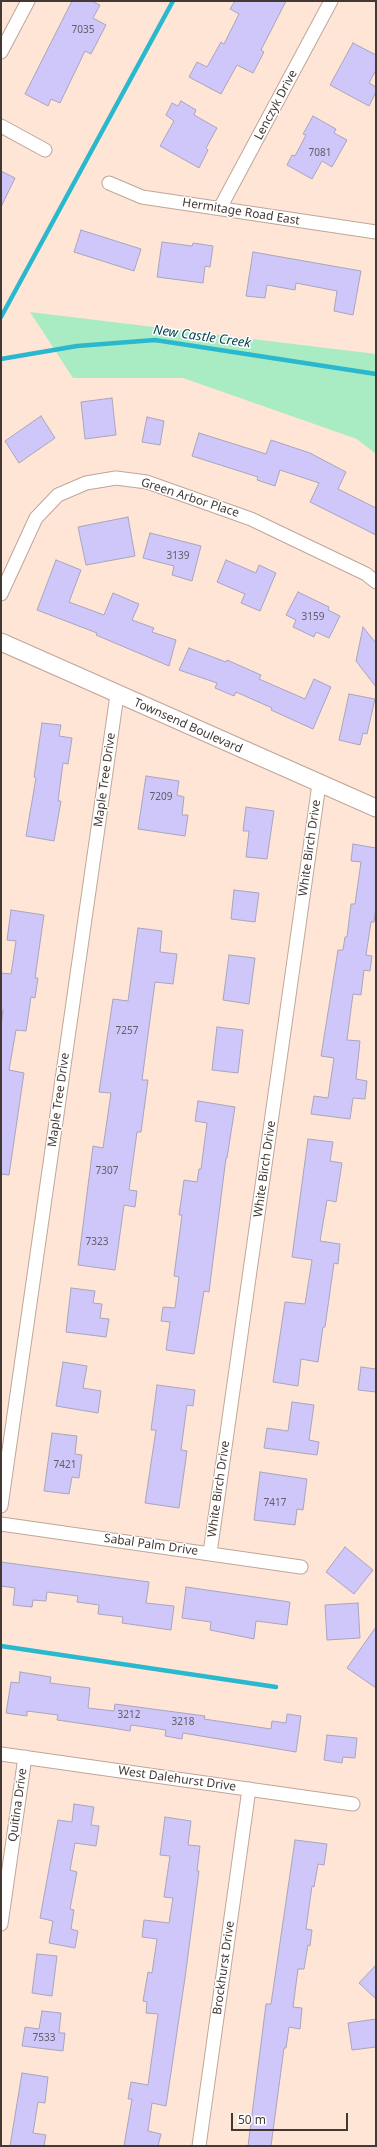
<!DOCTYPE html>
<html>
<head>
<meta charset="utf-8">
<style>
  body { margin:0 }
  #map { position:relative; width:377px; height:2147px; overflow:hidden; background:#ffe5d6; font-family:"Noto Sans",sans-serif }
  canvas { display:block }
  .frame { position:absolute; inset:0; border:2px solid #433934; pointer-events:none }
  .scale { position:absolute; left:231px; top:2113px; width:117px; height:18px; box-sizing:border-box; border:2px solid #433934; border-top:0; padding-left:5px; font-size:12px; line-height:14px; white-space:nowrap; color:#433934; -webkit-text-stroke:3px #fff; paint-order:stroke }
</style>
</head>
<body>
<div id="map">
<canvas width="377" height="2147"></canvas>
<div class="frame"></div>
<div class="scale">50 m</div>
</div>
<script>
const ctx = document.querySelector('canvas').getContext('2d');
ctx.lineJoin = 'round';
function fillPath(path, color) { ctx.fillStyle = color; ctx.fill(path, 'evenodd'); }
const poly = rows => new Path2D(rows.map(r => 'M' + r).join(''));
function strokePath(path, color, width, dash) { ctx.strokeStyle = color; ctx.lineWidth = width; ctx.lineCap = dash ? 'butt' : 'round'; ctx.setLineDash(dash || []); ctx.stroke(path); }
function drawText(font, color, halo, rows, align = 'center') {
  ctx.font = font + ' "Noto Sans",sans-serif'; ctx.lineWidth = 3; ctx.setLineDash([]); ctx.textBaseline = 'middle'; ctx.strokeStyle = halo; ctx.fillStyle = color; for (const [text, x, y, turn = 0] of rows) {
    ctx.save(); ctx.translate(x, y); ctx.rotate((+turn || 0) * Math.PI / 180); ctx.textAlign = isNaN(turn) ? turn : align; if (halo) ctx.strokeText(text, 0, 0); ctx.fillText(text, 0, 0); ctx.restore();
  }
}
fillPath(poly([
  [30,312,376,354,376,454,357,439,183,378,73,378]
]), '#a9ebc2');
strokePath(poly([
  [1,317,173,1],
  [1,359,77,346,155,340,376,374],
  [1,1646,276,1687]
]), '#2ab8cf', 4.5);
const building = poly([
  [72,1,91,1,100,5,93,18,106,25,91,54,85,51,60,103,51,99,48,106,25,94,72,1],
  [235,1,286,1,261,50,264,52,253,73,237,65,221,94,189,77,197,62,207,67,221,42,224,44,239,14,230,9,235,1],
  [353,43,376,55,376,70,369,83,376,87,376,92,369,106,330,85,353,43],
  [181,101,196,110,194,115,217,128,206,148,208,150,199,168,160,146,174,121,166,115,172,103,178,106,181,101],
  [313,116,336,129,334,133,347,140,332,167,322,161,312,179,287,165,292,155,295,156,306,135,303,134,313,116],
  [1,171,15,178,1,207,1,171],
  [81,230,141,249,134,271,74,252,81,230],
  [162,242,192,246,193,243,213,246,210,267,205,266,203,283,157,277,162,242],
  [253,252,361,271,353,315,334,311,337,291,296,283,295,290,267,285,265,298,246,296,253,252],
  [112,398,116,435,85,439,81,402,112,398],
  [41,416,55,438,19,463,5,441,41,416],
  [147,417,164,421,160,445,142,442,147,417],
  [199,433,266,454,271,440,310,453,346,472,338,489,376,508,376,535,310,502,319,483,280,470,275,486,257,480,258,477,192,456,199,433],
  [128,517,135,556,86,565,78,527,128,517],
  [150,533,201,546,192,581,172,575,174,566,143,558,150,533],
  [56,560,81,570,69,602,104,615,113,593,139,604,132,620,154,628,152,632,176,640,169,666,96,635,97,633,37,610,56,560],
  [226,560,256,573,259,565,276,573,260,611,241,603,245,594,217,582,226,560],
  [298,592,329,607,328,610,340,616,329,638,316,632,314,637,293,627,296,620,286,615,298,592],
  [363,627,376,643,376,687,356,661,363,627],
  [189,648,226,662,227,660,261,675,259,679,305,699,314,679,331,687,313,729,271,710,272,708,236,692,234,696,215,688,217,683,179,670,189,648],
  [349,694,375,699,367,734,363,733,360,745,339,740,349,694],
  [42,723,61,725,59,736,72,738,68,764,63,763,58,801,61,801,54,841,26,836,36,778,34,777,42,723],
  [146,776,179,781,177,795,184,797,182,815,188,815,185,836,138,829,146,776],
  [246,807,274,811,267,859,246,857,249,831,243,831,246,807],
  [353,844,376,848,376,907,374,922,371,922,366,955,372,956,370,971,364,970,361,995,353,994,347,1040,360,1041,356,1079,367,1081,365,1099,353,1098,350,1119,311,1114,314,1096,328,1098,334,1058,321,1056,338,950,343,950,345,937,347,937,351,904,355,904,361,862,351,861,353,844],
  [234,890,259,893,255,922,231,919,234,890],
  [11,910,44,915,35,978,38,978,35,998,31,997,26,1031,16,1030,9,1070,24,1073,9,1175,1,1174,1,1026,3,1010,1,1010,1,973,11,974,16,941,7,940,11,910],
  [138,928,162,931,160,952,177,954,173,984,155,982,142,1080,148,1080,141,1132,137,1132,129,1190,137,1191,135,1207,124,1205,115,1270,78,1265,93,1146,103,1148,111,1093,99,1092,113,999,128,1001,138,928],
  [229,955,255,958,249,1004,223,1000,229,955],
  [217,1027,243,1030,238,1073,212,1070,217,1027],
  [198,1101,235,1107,227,1158,226,1158,209,1292,204,1291,194,1354,166,1350,170,1322,161,1321,163,1307,175,1308,179,1277,174,1276,182,1215,179,1215,184,1180,197,1182,199,1169,201,1169,207,1123,195,1121,198,1101],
  [308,1139,333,1142,330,1161,342,1163,336,1202,327,1200,320,1241,340,1244,338,1264,334,1263,325,1327,323,1327,318,1362,301,1359,298,1386,273,1382,285,1302,305,1304,312,1260,292,1257,308,1139],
  [71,1288,95,1291,93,1303,102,1304,100,1318,109,1319,106,1337,66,1332,71,1288],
  [63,1362,87,1366,83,1388,101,1391,98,1413,56,1406,63,1362],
  [361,1367,376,1369,376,1392,358,1390,361,1367],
  [157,1385,195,1390,193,1406,187,1405,181,1450,187,1451,179,1508,145,1503,156,1430,151,1430,157,1385],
  [292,1402,314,1405,309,1440,319,1442,317,1455,264,1448,267,1428,288,1431,292,1402],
  [52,1433,77,1436,75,1454,82,1455,79,1478,72,1477,69,1494,44,1491,52,1433],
  [260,1472,307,1479,303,1510,297,1509,295,1525,254,1520,260,1472],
  [345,1547,373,1570,354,1594,326,1572,345,1547],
  [1,1562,149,1582,146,1603,174,1606,171,1630,122,1623,123,1617,98,1614,99,1605,77,1602,78,1596,47,1592,46,1601,33,1600,32,1607,13,1605,15,1588,1,1586,1,1562],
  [186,1587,290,1602,287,1625,256,1621,254,1639,210,1630,211,1622,182,1618,186,1587],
  [358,1603,360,1638,327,1640,325,1605,358,1603],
  [376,1627,376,1688,347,1668,376,1627],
  [20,1672,51,1677,50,1683,90,1688,88,1708,114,1711,115,1704,205,1716,204,1719,271,1729,272,1721,286,1723,287,1714,301,1716,296,1752,183,1733,182,1739,165,1736,166,1730,131,1725,130,1731,112,1728,57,1720,58,1715,27,1711,27,1716,6,1713,11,1682,19,1683,20,1672],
  [327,1735,357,1738,355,1758,343,1757,342,1763,324,1760,327,1735],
  [74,1804,94,1807,91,1825,99,1826,96,1846,75,1843,70,1870,77,1872,70,1909,74,1910,71,1929,78,1931,75,1948,49,1943,53,1921,40,1918,58,1820,72,1822,74,1804],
  [165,1817,191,1821,188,1845,200,1846,197,1871,199,1871,185,1978,166,2106,152,2103,148,2131,161,2134,158,2146,124,2146,132,2099,128,2099,131,2082,148,2085,158,2014,146,2013,147,2002,143,2001,148,1972,152,1973,157,1939,142,1937,144,1920,169,1923,173,1898,164,1897,170,1856,160,1855,165,1817],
  [295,1840,327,1844,324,1865,318,1864,314,1887,312,1886,306,1929,312,1930,310,1946,308,1945,304,1969,298,1969,293,2007,302,2008,300,2029,289,2027,286,2048,284,2048,271,2146,248,2146,266,2004,271,2004,295,1840],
  [37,1954,57,1956,52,1996,32,1993,37,1954],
  [376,1965,376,1999,359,1983,376,1965],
  [42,2011,61,2013,59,2033,65,2033,63,2051,22,2046,25,2027,39,2029,42,2011],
  [376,2019,376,2047,352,2050,348,2023,376,2019],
  [22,2073,48,2077,45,2103,38,2102,33,2133,46,2135,44,2146,10,2146,22,2073]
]);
fillPath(building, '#cfc6f9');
strokePath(building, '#a9a5bd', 1);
const minor = poly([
  [1,52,28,1],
  [1,126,45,150],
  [109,183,142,197,376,232],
  [220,208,331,1],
  [1,594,36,518,58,495,86,483,116,478,147,482,251,519,366,574,376,582],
  [1,1506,117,695],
  [1,1524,301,1567],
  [210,1553,319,784],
  [1,1754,353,1804],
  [1,1924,25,1757],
  [199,2146,249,1789]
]);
const tertiary = poly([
  [1,642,376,808]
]);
strokePath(minor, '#bfa699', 15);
strokePath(tertiary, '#bfa699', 19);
strokePath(minor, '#fff', 13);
strokePath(tertiary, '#fff', 17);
drawText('10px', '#665c65', null, [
  ["7035",83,30],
  ["7081",320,153],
  ["3139",178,556],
  ["3159",313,617],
  ["7209",161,797],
  ["7257",127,1031],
  ["7307",107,1171],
  ["7323",97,1242],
  ["7421",65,1465],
  ["7417",275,1503],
  ["3212",129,1715],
  ["3218",183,1722],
  ["7533",44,2038]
]);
drawText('12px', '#433934', '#fff', [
  ["Lenczyk Drive",276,105,-62],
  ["Hermitage Road East",241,212,9],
  ["Green Arbor Place",190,498,18],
  ["Townsend Boulevard",188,726,24],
  ["Maple Tree Drive",105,780,-82],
  ["White Birch Drive",310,848,-82],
  ["Maple Tree Drive",59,1100,-82],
  ["White Birch Drive",265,1169,-82],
  ["White Birch Drive",219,1489,-82],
  ["Sabal Palm Drive",151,1545,8],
  ["West Dalehurst Drive",177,1779,8],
  ["Quitina Drive",18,1805,-82],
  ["Brockhurst Drive",224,1968,-82]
]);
drawText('italic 13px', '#04424c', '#fff', [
  ["New Castle Creek",202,337,8]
]);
</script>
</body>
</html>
